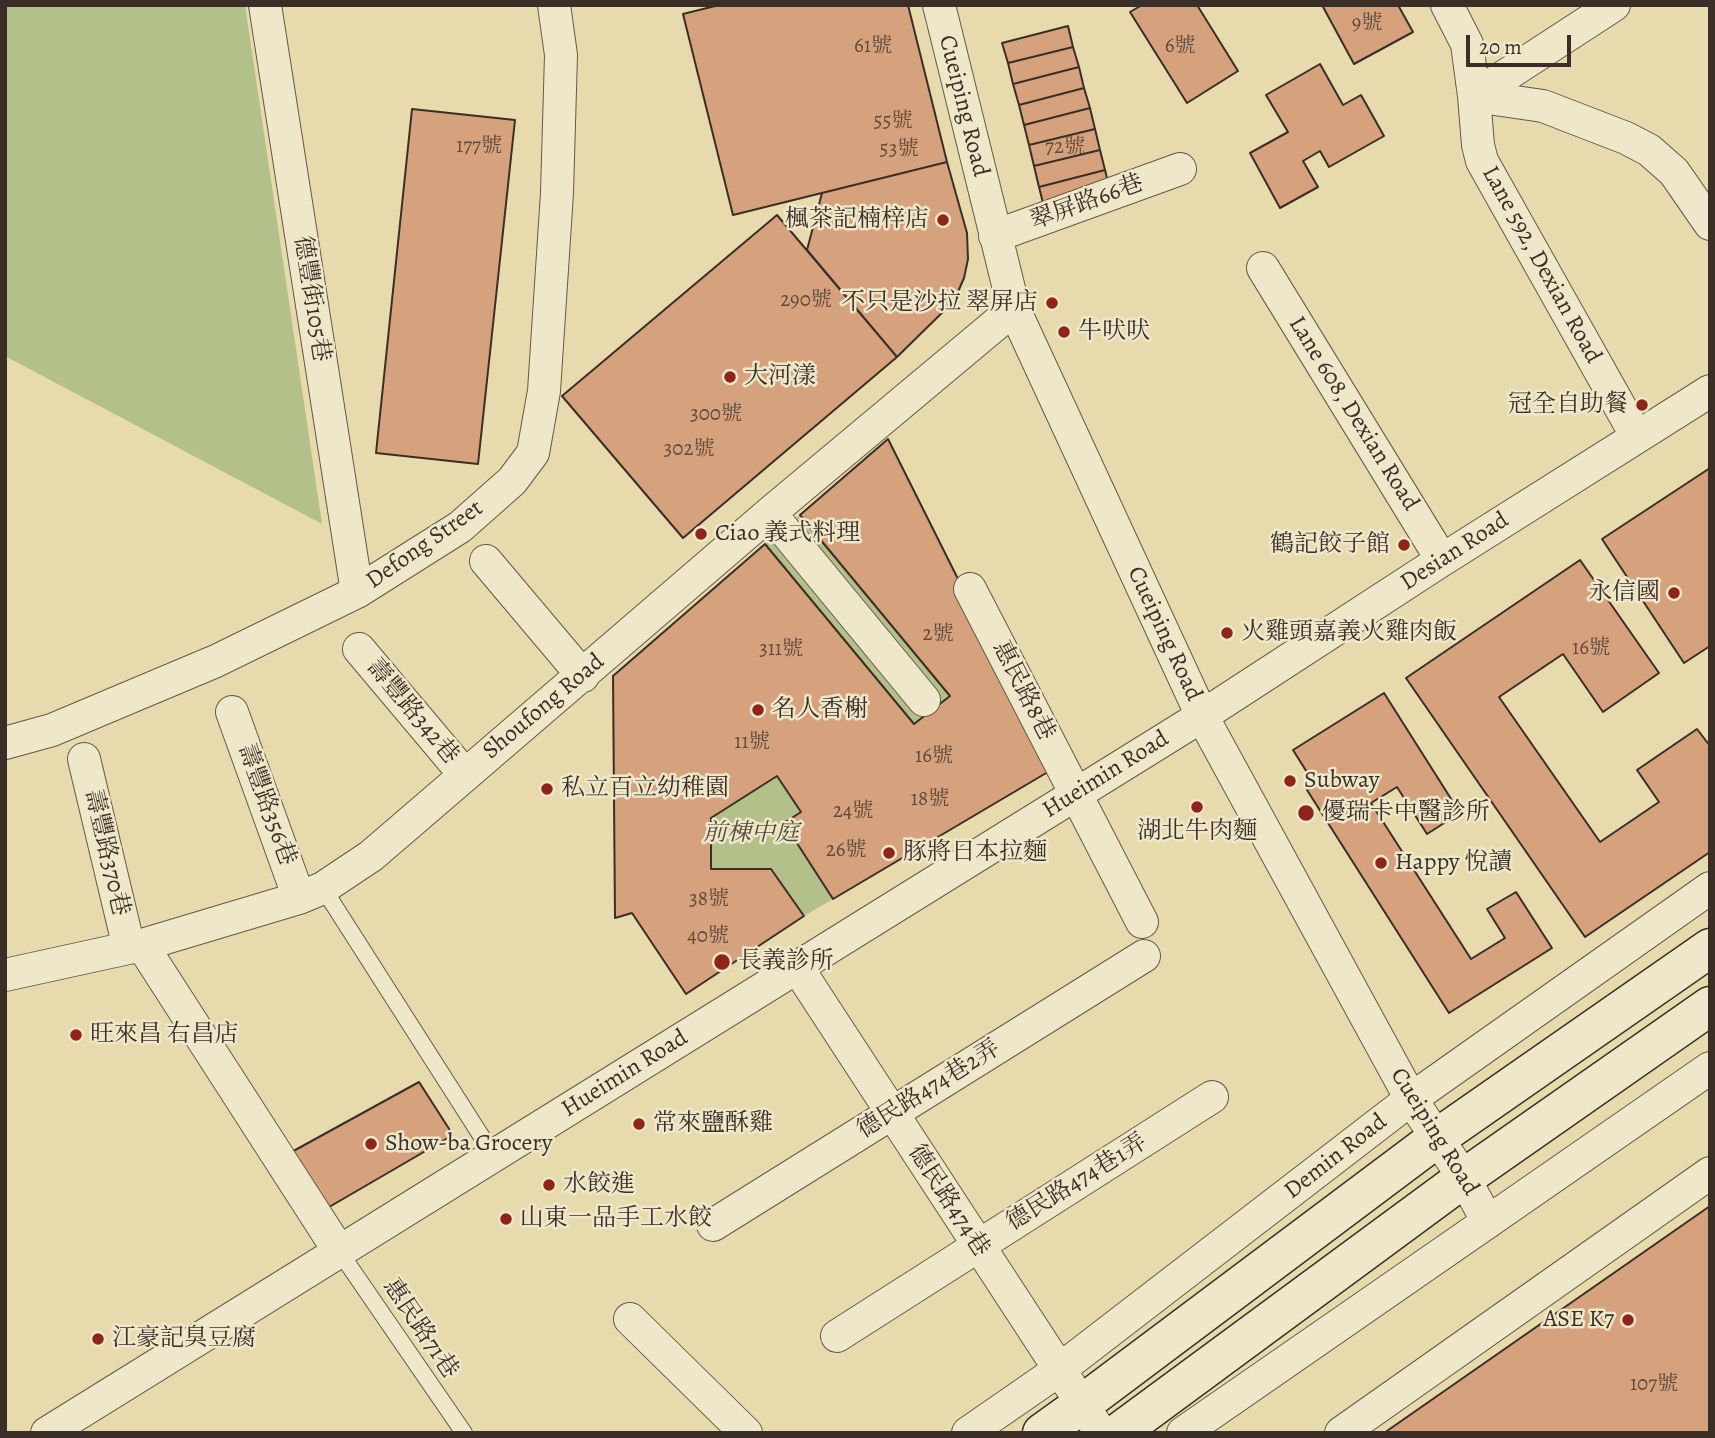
<!DOCTYPE html>
<html>
<head>
<meta charset="utf-8">
<style>
  body { margin:0 }
  #map { position:relative; width:1715px; height:1438px; overflow:hidden; background:#e7daad; font-family:Alegreya,serif }
  canvas { display:block }
  .frame { position:absolute; inset:0; border:7px solid #3a2e26; pointer-events:none }
  .scale { position:absolute; left:1466px; top:35px; width:105px; height:32px; box-sizing:border-box; border:4px solid #3a2e26; border-top:0; padding-left:9px; font-size:21px; line-height:24px; white-space:nowrap; color:#3a2e26; -webkit-text-stroke:5px #efe7ca; paint-order:stroke }
</style>
</head>
<body>
<div id="map">
<canvas width="1715" height="1438"></canvas>
<div class="frame"></div>
<div class="scale">20 m</div>
</div>
<script>
const ctx = document.querySelector('canvas').getContext('2d');
ctx.lineJoin = 'round';
function fillPath(path, color) { ctx.fillStyle = color; ctx.fill(path, 'evenodd'); }
const poly = rows => new Path2D(rows.map(r => 'M' + r).join(''));
function strokePath(path, color, width, dash) { ctx.strokeStyle = color; ctx.lineWidth = width; ctx.lineCap = dash ? 'butt' : 'round'; ctx.setLineDash(dash || []); ctx.stroke(path); }
function drawText(font, color, halo, rows, align = 'center') {
  ctx.font = font + ' Alegreya,"Noto Serif TC",serif'; ctx.lineWidth = 5; ctx.setLineDash([]); ctx.textBaseline = 'middle'; ctx.strokeStyle = halo; ctx.fillStyle = color; for (const [text, x, y, turn = 0] of rows) {
    ctx.save(); ctx.translate(x, y); ctx.rotate((+turn || 0) * Math.PI / 180); ctx.textAlign = isNaN(turn) ? turn : align; if (halo) ctx.strokeText(text, 0, 0); ctx.fillText(text, 0, 0); ctx.restore();
  }
}
fillPath(poly([
  [5,5,245,5,322,524,5,356],
  [800,515,950,696,914,724,765,544],
  [777,776,801,812,784,824,833,899,804,916,771,869,711,869,711,818]
]), '#b4c08a');
const building = poly([
  [719,5,908,5,947,162,733,215,683,14,719,5],
  [1142,5,1197,5,1238,71,1187,103,1130,12,1142,5],
  [1322,5,1398,5,1413,32,1354,64,1322,5],
  [1068,26,1073,47,1008,63,1002,43,1068,26],
  [1073,47,1079,67,1013,84,1008,63,1073,47],
  [1320,64,1343,105,1361,95,1384,136,1329,167,1320,151,1303,161,1318,187,1280,208,1250,153,1288,132,1266,95,1320,64],
  [1079,67,1084,88,1019,105,1013,84,1079,67],
  [1084,88,1090,108,1024,125,1019,105,1084,88],
  [1090,108,1095,129,1029,145,1024,125,1090,108],
  [412,109,515,120,478,464,376,453,412,109],
  [1095,129,1100,150,1034,166,1029,145,1095,129],
  [1100,150,1105,170,1039,187,1034,166,1100,150],
  [947,162,967,233,968,259,964,278,954,301,897,357,807,250,822,193,947,162],
  [1105,170,1110,190,1044,207,1039,187,1105,170],
  [777,215,897,357,683,538,562,396,777,215],
  [888,439,1053,769,833,899,784,823,801,812,777,776,711,818,711,869,771,869,804,916,686,994,632,913,615,918,613,676,765,544,914,724,950,696,800,515,888,439],
  [1710,468,1710,646,1684,663,1602,539,1710,468],
  [1580,560,1659,673,1603,712,1563,654,1499,697,1600,842,1659,802,1637,770,1697,729,1710,746,1710,852,1585,937,1406,678,1580,560],
  [1384,693,1460,813,1427,834,1397,787,1371,803,1471,959,1505,938,1487,909,1516,892,1552,948,1449,1013,1307,790,1315,785,1293,750,1384,693],
  [419,1082,453,1135,324,1210,288,1154,419,1082],
  [1710,1206,1710,1433,1384,1433,1710,1206]
]);
fillPath(building, '#d6a27d');
strokePath(building, '#3a2e26', 2);
const lane = poly([
  [323,888,494,1156],
  [339,1251,464,1433]
]);
const street = poly([
  [265,5,357,592],
  [939,5,1014,309,1202,716,1411,1099,1464,1178,1488,1222],
  [1447,5,1467,44,1474,96,1478,145,1482,161,1637,437],
  [1474,96,1543,106,1626,138,1649,150,1674,172,1710,224],
  [1474,96,1614,5],
  [995,236,1180,169],
  [1263,268,1442,560],
  [770,513,924,700],
  [486,561,583,676],
  [970,589,1142,922],
  [359,649,465,775],
  [232,712,299,898],
  [5,743,52,730,216,661,357,592,460,527,512,481,533,453,544,391,557,193,561,55,554,5],
  [84,759,129,948],
  [142,945,339,1251],
  [797,967,1101,1433],
  [5,975,142,945,299,898,323,888,371,856,770,513,1014,309],
  [713,1225,1144,956],
  [630,1319,746,1433],
  [837,1336,1212,1097],
  [47,1433,1202,716,1442,560,1710,391],
  [968,1433,1059,1370,1411,1099,1710,888],
  [1183,1433,1710,1068],
  [1341,1433,1710,1173]
]);
const secondary = poly([
  [1042,1433,1081,1405,1437,1138,1710,948],
  [1118,1433,1464,1178,1710,1006]
]);
strokePath(lane, '#655948', 18);
strokePath(street, '#655948', 34);
strokePath(secondary, '#3a2e26', 41);
strokePath(lane, '#efe7ca', 16);
strokePath(street, '#efe7ca', 32);
strokePath(secondary, '#efe7ca', 38);
for (const [x, y, r, color] of [
  [943,220,7,"#8f2418"],
  [1052,303,7,"#8f2418"],
  [1064,332,7,"#8f2418"],
  [730,377,7,"#8f2418"],
  [1642,405,7,"#8f2418"],
  [701,534,7,"#8f2418"],
  [1404,545,7,"#8f2418"],
  [1674,593,7,"#8f2418"],
  [1227,633,7,"#8f2418"],
  [758,710,7,"#8f2418"],
  [1290,781,7,"#8f2418"],
  [547,789,7,"#8f2418"],
  [1197,807,7,"#8f2418"],
  [1306,813,9,"#8f2418"],
  [889,853,7,"#8f2418"],
  [1381,863,7,"#8f2418"],
  [722,962,9,"#8f2418"],
  [76,1035,7,"#8f2418"],
  [639,1124,7,"#8f2418"],
  [371,1144,7,"#8f2418"],
  [549,1185,7,"#8f2418"],
  [506,1219,7,"#8f2418"],
  [1628,1320,7,"#8f2418"],
  [98,1339,7,"#8f2418"]
]) { const dot = new Path2D(); dot.arc(x, y, r, 0, 2 * Math.PI); ctx.fillStyle = color; ctx.fill(dot); strokePath(dot, '#efe7ca', 2.5); }
drawText('21px', '#614b3c', null, [
  ["9號",1367,24],
  ["61號",873,47],
  ["6號",1180,47],
  ["55號",893,122],
  ["177號",479,147],
  ["72號",1065,148],
  ["53號",899,150],
  ["290號",806,301],
  ["300號",716,415],
  ["302號",689,450],
  ["2號",938,635],
  ["16號",1591,649],
  ["311號",781,650],
  ["11號",752,743],
  ["16號",934,757],
  ["18號",930,800],
  ["24號",853,812],
  ["26號",846,851],
  ["38號",709,900],
  ["40號",708,937],
  ["107號",1654,1385]
]);
drawText('24px', '#3a2e26', '#efe7ca', [
  ["Cueiping Road",963,106,76],
  ["翠屏路66巷",1087,203,-20],
  ["Lane 592, Dexian Road",1541,265,61],
  ["德豐街105巷",311,299,81],
  ["Lane 608, Dexian Road",1353,414,58],
  ["Defong Street",425,545,-35],
  ["Desian Road",1455,552,-33],
  ["Cueiping Road",1164,634,65],
  ["惠民路8巷",1023,691,63],
  ["Shoufong Road",544,707,-40],
  ["壽豐路342巷",412,712,50],
  ["Hueimin Road",1106,775,-32],
  ["壽豐路356巷",266,805,70],
  ["壽豐路370巷",106,853,77],
  ["Hueimin Road",625,1074,-32],
  ["德民路474巷2弄",929,1090,-32],
  ["Cueiping Road",1434,1132,58],
  ["Demin Road",1336,1157,-38],
  ["德民路474巷1弄",1077,1183,-32],
  ["德民路474巷",948,1201,57],
  ["惠民路71巷",420,1329,56]
]);
drawText('24px', '#3a2e26', '#efe7ca', [
  ["楓茶記楠梓店",929,220,"right"],
  ["不只是沙拉 翠屏店",1038,303,"right"],
  ["牛吠吠",1078,332],
  ["大河漾",744,377],
  ["冠全自助餐",1628,405,"right"],
  ["Ciao 義式料理",715,534],
  ["鶴記餃子館",1390,545,"right"],
  ["永信國",1660,593,"right"],
  ["火雞頭嘉義火雞肉飯",1241,633],
  ["名人香榭",772,710],
  ["Subway",1304,781],
  ["私立百立幼稚園",561,789],
  ["優瑞卡中醫診所",1322,813],
  ["湖北牛肉麵",1197,832,"center"],
  ["豚將日本拉麵",903,853],
  ["Happy 悅讀",1395,863],
  ["長義診所",738,962],
  ["旺來昌 右昌店",90,1035],
  ["常來鹽酥雞",653,1124],
  ["Show-ba Grocery",385,1144],
  ["水餃進",563,1185],
  ["山東一品手工水餃",520,1219],
  ["ASE K7",1614,1320,"right"],
  ["江豪記臭豆腐",112,1339]
], 'left');
drawText('italic 24px', '#524b3a', '#efe7ca', [
  ["前棟中庭",751,834]
]);
</script>
</body>
</html>
